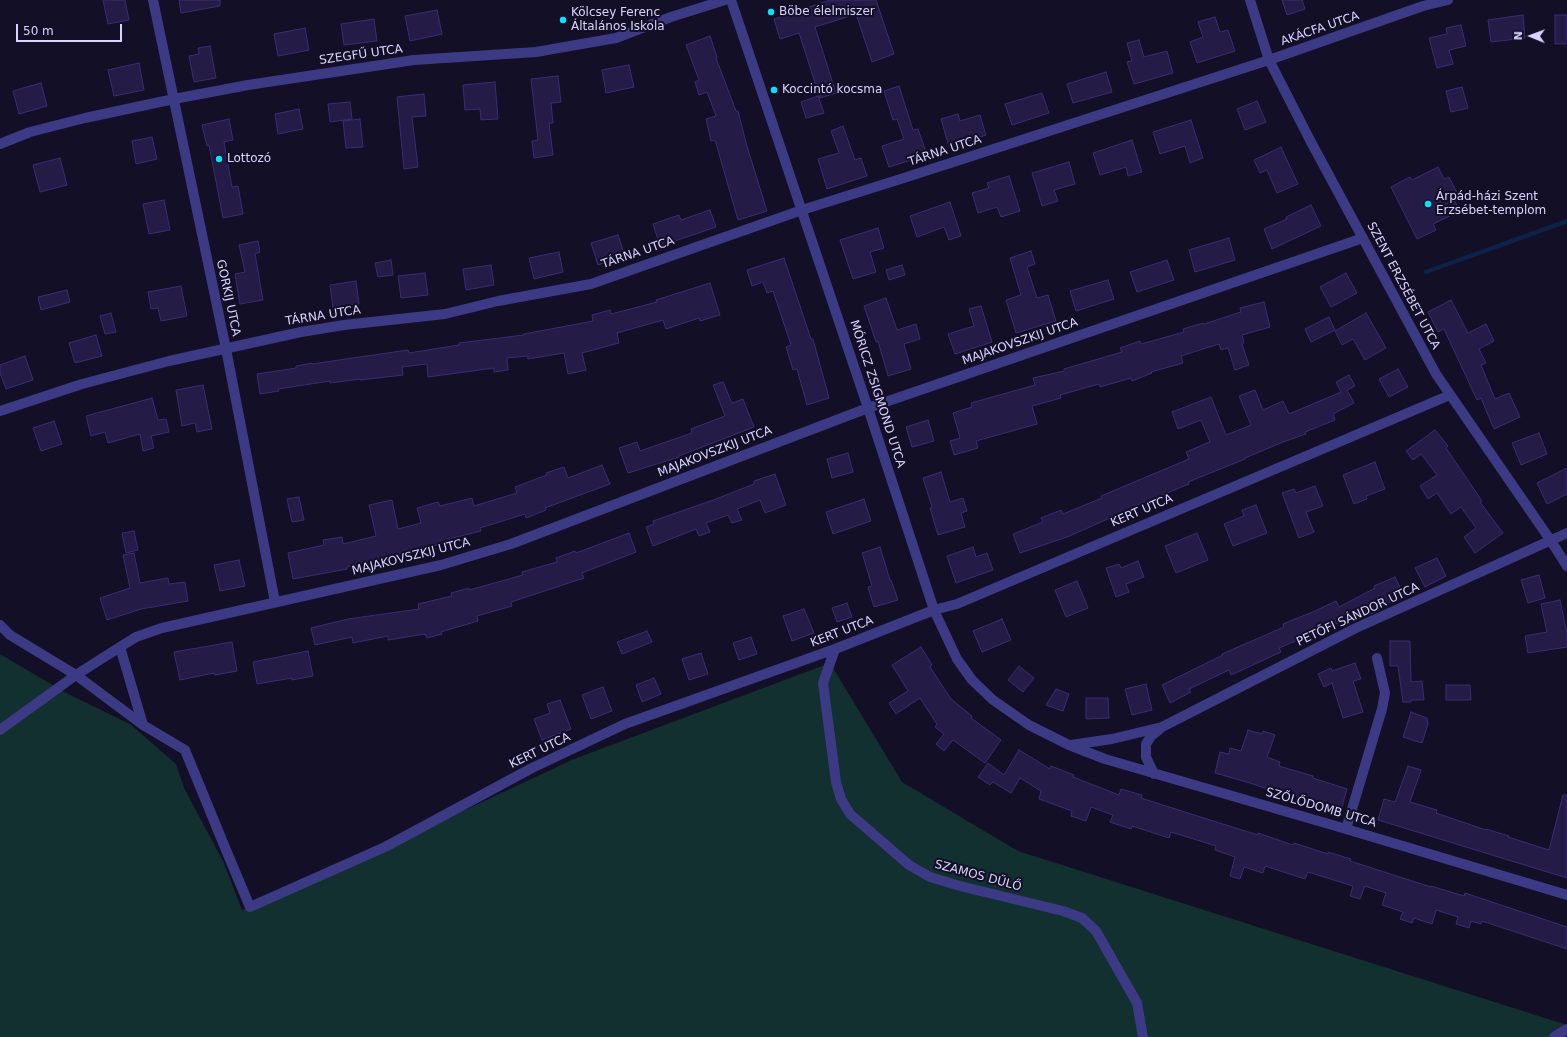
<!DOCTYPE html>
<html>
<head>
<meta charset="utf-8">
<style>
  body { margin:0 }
  #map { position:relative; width:1567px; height:1037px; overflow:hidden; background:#130f26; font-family:"DejaVu Sans",sans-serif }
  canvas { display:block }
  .north { position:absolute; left:1511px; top:16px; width:40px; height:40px; -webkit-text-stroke:3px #130f26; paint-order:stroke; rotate:271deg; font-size:11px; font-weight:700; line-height:16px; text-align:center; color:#d9d4ff }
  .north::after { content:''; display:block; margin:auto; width:14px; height:18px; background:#d9d4ff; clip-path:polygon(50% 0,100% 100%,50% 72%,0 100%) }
  .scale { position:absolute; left:16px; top:24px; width:106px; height:18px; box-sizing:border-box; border:2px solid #d9d4ff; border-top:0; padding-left:5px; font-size:12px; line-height:14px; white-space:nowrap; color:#d9d4ff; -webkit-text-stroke:3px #130f26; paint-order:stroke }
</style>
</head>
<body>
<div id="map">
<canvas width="1567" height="1037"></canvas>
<div class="north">N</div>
<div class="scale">50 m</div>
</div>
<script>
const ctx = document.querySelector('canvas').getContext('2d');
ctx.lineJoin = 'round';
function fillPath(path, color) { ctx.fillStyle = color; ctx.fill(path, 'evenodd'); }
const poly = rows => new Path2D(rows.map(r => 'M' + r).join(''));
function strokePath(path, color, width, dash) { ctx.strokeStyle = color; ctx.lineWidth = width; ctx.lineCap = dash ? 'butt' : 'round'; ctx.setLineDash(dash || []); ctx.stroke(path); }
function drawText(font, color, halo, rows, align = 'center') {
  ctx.font = font + ' "DejaVu Sans",sans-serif'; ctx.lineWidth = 4; ctx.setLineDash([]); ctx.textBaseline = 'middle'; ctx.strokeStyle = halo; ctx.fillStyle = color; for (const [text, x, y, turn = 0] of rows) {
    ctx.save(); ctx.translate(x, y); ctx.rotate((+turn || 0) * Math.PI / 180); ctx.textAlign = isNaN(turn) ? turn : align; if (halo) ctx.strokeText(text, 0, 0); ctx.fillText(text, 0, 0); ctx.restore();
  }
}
fillPath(poly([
  [0,654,68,694,130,724,176,764,184,788,223,861,242,910,382,849,574,759,830,663,902,782,1018,851,1567,1025,1567,1037,0,1037]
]), '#12302f');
strokePath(poly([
  [1426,272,1567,221]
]), '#0c2248', 4.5);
const building = poly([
  [103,0,125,0,129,20,108,24,103,0],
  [179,0,220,0,220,6,181,13,179,0],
  [830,0,876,0,894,54,872,62,856,14,815,27,836,93,820,98,799,33,780,39,774,19,830,0],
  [1282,0,1302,0,1305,9,1287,15,1282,0],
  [437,10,442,34,410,41,405,16,437,10],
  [1523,15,1525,38,1491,42,1488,20,1523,15],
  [1555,15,1567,15,1567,44,1555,44,1555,15],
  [1215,17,1220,32,1228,30,1235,51,1197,63,1190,42,1203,37,1198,22,1215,17],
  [374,19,377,41,344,45,341,24,374,19],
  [1461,25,1466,46,1449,50,1453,64,1437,68,1429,38,1447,34,1446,28,1461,25],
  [305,28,309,50,278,56,274,34,305,28],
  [710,36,717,57,716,58,736,111,738,111,746,143,767,211,738,220,715,140,711,141,706,119,716,116,707,92,699,95,695,82,699,80,686,45,710,36],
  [1139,40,1144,57,1167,51,1173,73,1134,84,1127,62,1132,61,1127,43,1139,40],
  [210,46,216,78,194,82,189,56,199,54,198,48,210,46],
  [139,63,144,90,114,96,108,70,139,63],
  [629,65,634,87,606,93,602,70,629,65],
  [1106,72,1112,92,1073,103,1067,84,1106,72],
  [558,76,561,102,551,103,553,123,549,123,553,155,534,158,532,141,538,140,531,79,558,76],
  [495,82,498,119,481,120,480,109,465,110,463,85,495,82],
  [41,83,47,106,19,114,13,91,41,83],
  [899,86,913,130,918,129,927,155,889,167,882,146,904,139,897,119,893,120,884,91,899,86],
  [1462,87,1468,108,1451,112,1446,91,1462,87],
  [1042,93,1049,113,1012,125,1005,104,1042,93],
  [424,94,426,116,412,117,418,167,404,169,397,97,424,94],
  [818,96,824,113,806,118,801,102,818,96],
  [1257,101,1266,122,1245,130,1237,109,1257,101],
  [350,102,352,119,330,122,328,104,350,102],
  [299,109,303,129,278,134,275,114,299,109],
  [958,114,960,121,980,115,986,135,949,147,941,119,958,114],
  [229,119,233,140,224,142,232,187,238,186,243,214,223,218,209,145,207,146,202,125,229,119],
  [360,119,363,147,346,148,343,121,360,119],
  [1191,120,1203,158,1190,163,1185,146,1160,154,1153,132,1191,120],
  [843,126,855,160,861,158,867,176,827,189,818,159,839,153,831,131,843,126],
  [152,137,157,159,136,164,132,141,152,137],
  [1132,140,1142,172,1128,176,1126,167,1100,175,1093,153,1132,140],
  [1281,147,1298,184,1277,193,1267,170,1260,173,1254,160,1281,147],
  [60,158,67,185,40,192,33,165,60,158],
  [1069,162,1075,184,1054,190,1058,201,1042,206,1032,173,1069,162],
  [1438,167,1444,179,1449,177,1458,195,1453,198,1460,211,1433,224,1436,230,1417,239,1391,187,1410,177,1412,180,1438,167],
  [1009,176,1020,211,1001,217,997,207,978,213,972,193,989,188,987,183,1009,176],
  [164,200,170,230,149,234,143,204,164,200],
  [950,202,961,236,949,240,944,227,917,237,910,216,950,202],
  [1311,205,1321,226,1272,249,1264,229,1287,219,1286,217,1311,205],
  [710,210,716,227,660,246,653,224,679,215,681,220,710,210],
  [878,228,884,248,870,252,876,272,853,279,840,240,878,228],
  [618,235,625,256,598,265,591,243,618,235],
  [1229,238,1235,260,1195,272,1189,250,1229,238],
  [258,241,260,252,255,254,263,300,240,304,235,274,245,272,239,245,258,241],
  [1031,251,1035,264,1027,267,1037,298,1048,295,1056,321,1016,333,1006,300,1021,295,1010,258,1031,251],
  [559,252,563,272,534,279,529,258,559,252],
  [784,258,811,339,813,339,829,398,807,405,797,369,793,370,786,347,791,345,773,291,767,293,763,282,752,286,747,270,784,258],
  [391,260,393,275,378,277,375,263,391,260],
  [1167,260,1174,280,1137,292,1130,272,1167,260],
  [491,265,494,285,466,290,463,269,491,265],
  [902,265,905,275,889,280,886,270,902,265],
  [425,273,428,295,401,298,398,276,425,273],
  [1346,273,1357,293,1331,307,1320,287,1346,273],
  [1108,280,1114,299,1076,311,1070,291,1108,280],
  [356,281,359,304,333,308,330,285,356,281],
  [710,283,720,315,700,321,699,318,666,329,663,320,617,333,619,343,582,353,586,370,568,374,564,353,528,359,528,356,507,358,508,370,494,372,494,368,428,377,427,364,402,367,403,375,360,380,360,379,330,383,330,381,278,389,279,391,260,394,257,374,296,368,296,366,312,363,312,364,408,350,409,353,459,345,459,343,524,335,524,334,593,321,592,315,610,310,611,314,657,302,656,300,710,283],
  [181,286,187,316,161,321,158,308,151,309,148,292,181,286],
  [67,290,70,302,41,310,38,297,67,290],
  [886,298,897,330,916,324,920,339,904,344,911,369,888,376,878,341,876,342,864,306,886,298],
  [1451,300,1468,333,1486,324,1494,341,1479,349,1486,363,1481,365,1495,399,1509,393,1520,417,1494,429,1481,398,1477,400,1444,329,1438,332,1428,312,1451,300],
  [1264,302,1270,327,1242,335,1244,343,1242,344,1249,365,1235,370,1228,348,1221,350,1219,344,1181,356,1183,363,1151,372,1152,373,1132,381,1131,378,1100,387,1099,384,1060,395,1061,398,1032,406,1037,424,976,441,978,448,954,455,950,441,960,438,953,413,972,407,971,403,1035,385,1033,378,1064,371,1064,369,1122,352,1120,348,1140,341,1141,344,1184,332,1183,329,1203,323,1204,324,1241,312,1240,308,1264,302],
  [981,306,992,342,955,354,948,334,974,326,969,309,981,306],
  [111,313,116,332,105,334,100,316,111,313],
  [1366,313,1386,348,1365,360,1353,339,1342,345,1335,331,1366,313],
  [1329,317,1335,330,1311,342,1305,329,1329,317],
  [96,335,102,356,75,363,69,343,96,335],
  [25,356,33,380,6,389,0,373,0,365,25,356],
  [1398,369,1408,387,1389,397,1379,379,1398,369],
  [1349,375,1355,386,1347,390,1354,403,1333,414,1335,420,1305,432,1306,434,1283,442,1245,458,1245,459,1188,482,1189,484,1135,506,1135,507,1067,537,1020,553,1013,534,1043,522,1041,518,1061,510,1063,514,1102,498,1101,496,1189,459,1186,452,1210,442,1201,420,1178,429,1172,412,1211,397,1226,435,1251,425,1239,396,1255,390,1263,410,1283,401,1289,414,1341,392,1336,382,1349,375],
  [723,382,732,403,743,399,754,427,679,456,679,457,628,473,619,448,637,442,640,451,692,433,691,429,725,416,713,385,723,382],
  [203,385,212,429,197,432,195,423,182,426,176,390,203,385],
  [152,398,158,420,166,419,169,432,151,436,154,448,143,451,140,434,108,443,105,432,91,436,86,416,152,398],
  [928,420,934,441,912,447,906,427,928,420],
  [54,421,62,444,41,451,33,428,54,421],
  [1435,430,1448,446,1446,448,1482,501,1480,502,1503,533,1475,553,1464,537,1476,528,1461,507,1451,514,1437,493,1428,499,1420,486,1437,475,1421,454,1413,460,1406,451,1435,430],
  [1539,433,1547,454,1521,465,1512,443,1539,433],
  [848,453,853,472,832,478,827,459,848,453],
  [1375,462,1385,489,1366,496,1367,499,1354,504,1343,475,1375,462],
  [602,465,610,484,545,508,546,510,526,518,525,514,480,528,481,531,449,539,449,542,347,567,347,569,293,579,288,553,324,545,323,540,342,537,343,544,376,536,369,505,392,500,398,529,421,523,417,508,438,502,440,506,472,498,474,506,517,493,515,487,547,475,546,473,564,467,568,478,602,465],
  [1567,468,1567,494,1547,504,1537,483,1567,468],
  [941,472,950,502,963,498,967,511,961,513,965,527,938,535,930,508,932,507,923,478,941,472],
  [775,474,786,505,765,513,760,500,737,509,742,520,732,523,728,515,706,523,710,532,699,536,696,529,653,546,646,527,654,524,653,521,716,499,754,484,754,481,775,474],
  [1315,486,1323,506,1306,512,1314,532,1299,538,1282,493,1294,489,1296,493,1315,486],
  [299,497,304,520,292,522,287,499,299,497],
  [864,499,871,521,833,534,826,512,864,499],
  [1256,505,1267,533,1233,546,1224,524,1244,516,1242,510,1256,505],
  [134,531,138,550,126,553,122,533,134,531],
  [629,533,636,552,582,573,584,578,511,602,512,606,477,616,478,621,441,632,442,634,427,638,425,634,388,640,388,636,353,643,352,637,315,645,311,628,348,619,419,609,418,604,452,596,451,593,469,588,469,590,523,575,522,572,557,562,556,558,575,551,576,553,629,533],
  [1197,533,1208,560,1176,573,1165,546,1197,533],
  [880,547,890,580,891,580,898,600,874,607,868,587,872,586,862,553,880,547],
  [973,547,976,557,987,553,993,570,956,583,947,556,973,547],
  [134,553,140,583,168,578,169,584,185,582,188,601,141,609,107,620,100,598,130,588,123,555,134,553],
  [1437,558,1446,576,1425,587,1415,568,1437,558],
  [239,560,245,586,220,591,214,565,239,560],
  [1138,561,1144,577,1126,584,1129,592,1116,597,1106,568,1119,564,1121,568,1138,561],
  [1539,575,1545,598,1528,603,1521,580,1539,575],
  [1395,577,1404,596,1377,608,1378,611,1359,619,1357,615,1279,648,1281,652,1231,675,1229,670,1189,689,1191,692,1170,703,1162,685,1223,655,1222,654,1284,627,1283,624,1315,611,1336,601,1339,607,1375,588,1374,586,1395,577],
  [1077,581,1088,608,1066,617,1055,590,1077,581],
  [1560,600,1567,634,1567,647,1528,653,1525,636,1547,632,1541,604,1560,600],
  [847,603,852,617,837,622,832,608,847,603],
  [804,609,814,633,792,641,783,616,804,609],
  [1002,619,1011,640,982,652,973,631,1002,619],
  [647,631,652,642,622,654,617,642,647,631],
  [751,637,757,654,739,660,733,643,751,637],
  [1390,641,1410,641,1411,682,1422,681,1424,700,1411,700,1411,702,1403,702,1398,666,1390,666,1390,641],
  [232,642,237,671,215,675,214,673,180,680,174,652,232,642],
  [921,647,932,665,930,667,951,699,972,716,971,718,1001,740,985,763,953,740,944,751,936,744,944,734,935,727,937,724,920,698,896,714,889,703,908,691,892,665,921,647],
  [308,651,313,676,292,680,292,678,257,684,253,662,308,651],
  [701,653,708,674,689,680,682,659,701,653],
  [1355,663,1361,679,1353,681,1363,712,1343,718,1332,683,1324,687,1318,674,1331,668,1332,671,1355,663],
  [1019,666,1034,678,1023,692,1008,680,1019,666],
  [654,678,661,694,642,702,636,685,654,678],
  [1146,684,1152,710,1132,715,1125,689,1146,684],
  [1446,685,1470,685,1471,700,1446,700,1446,685],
  [603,687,612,711,591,719,582,695,603,687],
  [1056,689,1069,694,1063,711,1046,705,1056,689],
  [1086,698,1108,698,1109,718,1086,719,1086,698],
  [560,700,571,729,542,740,534,719,550,713,547,704,560,700],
  [1411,712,1427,718,1428,724,1422,743,1403,737,1411,712],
  [1248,730,1262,734,1263,731,1275,735,1267,757,1280,762,1279,766,1313,776,1313,778,1347,789,1341,810,1318,802,1271,789,1270,790,1250,783,1215,773,1220,752,1229,754,1230,748,1241,751,1248,730],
  [1019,750,1050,769,1051,766,1074,775,1073,777,1119,795,1121,789,1142,795,1141,798,1191,814,1258,835,1258,833,1293,845,1294,843,1328,854,1328,852,1351,859,1350,861,1431,887,1431,886,1464,896,1465,893,1567,927,1567,949,1482,921,1481,924,1471,921,1469,928,1456,924,1458,917,1436,910,1432,924,1414,918,1412,923,1400,919,1403,912,1382,905,1386,893,1365,886,1360,899,1350,896,1353,886,1308,872,1305,879,1265,866,1263,873,1244,867,1240,879,1230,876,1235,857,1215,850,1216,846,1171,832,1169,838,1132,826,1131,829,1110,822,1113,815,1091,807,1086,821,1071,816,1072,811,1039,799,1041,791,1020,778,1011,793,993,782,990,785,978,777,988,763,1004,775,1019,750],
  [1408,766,1421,770,1410,802,1437,810,1436,813,1486,830,1486,829,1509,836,1508,837,1549,850,1563,795,1567,795,1567,878,1378,820,1384,799,1395,802,1408,766]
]);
fillPath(building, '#241b47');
strokePath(building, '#3b2d73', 1);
strokePath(poly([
  [153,0,226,349,275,602],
  [731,0,868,408,934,610,957,659,972,680,993,700,1029,725,1069,745,1105,759,1346,829,1567,895],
  [1250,0,1269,60,1311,142,1436,374,1551,541,1567,566],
  [0,144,30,132,85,118,174,99,248,85,414,60,536,52,616,38,671,17,725,0],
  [0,411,82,384,169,361,301,332,344,325,445,314,498,301,591,284,802,210,907,177,1269,60,1423,6,1448,0],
  [0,625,10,635,76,675,143,725,185,750,226,850,250,907,385,847,532,768,625,724,835,649,934,610,957,604,1450,395],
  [120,647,143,725],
  [835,649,823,683,836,782,841,799,850,814,909,865,930,877,960,886,1063,911,1082,918,1096,931,1137,1003,1143,1037],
  [0,730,76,675,120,647,136,637,162,628,441,565,511,544,868,408,1363,238],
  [1071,745,1112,739,1162,727,1356,628,1567,533],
  [1154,774,1146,757,1146,744,1151,736,1160,729],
  [1346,829,1382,709,1385,693,1377,658],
  [1554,1037,1567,1029]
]), '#3d3a85', 10);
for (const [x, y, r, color] of [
  [771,12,4,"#00e5ff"],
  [563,20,4,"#00e5ff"],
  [774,90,4,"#00e5ff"],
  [219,159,4,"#00e5ff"],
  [1428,204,4,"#00e5ff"]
]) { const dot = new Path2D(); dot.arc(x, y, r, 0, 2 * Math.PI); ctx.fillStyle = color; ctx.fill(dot); strokePath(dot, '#130f26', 1.5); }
drawText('12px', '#d9d4ff', '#130f26', [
  ["Böbe élelmiszer",779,12],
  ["Kölcsey Ferenc",571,13],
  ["Általános Iskola",571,27],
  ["Koccintó kocsma",782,90],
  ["Lottozó",227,159],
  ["Árpád-házi Szent",1436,197],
  ["Erzsébet-templom",1436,211]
], 'left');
drawText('12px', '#d9d4ff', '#130f26', [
  ["AKÁCFA UTCA",1320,29,-19],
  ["SZEGFŰ UTCA",361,55,-8],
  ["TÁRNA UTCA",945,151,-18],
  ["TÁRNA UTCA",638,253,-19],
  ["SZENT ERZSÉBET UTCA",1403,286,62],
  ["GORKIJ UTCA",228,298,78],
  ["TÁRNA UTCA",323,316,-9],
  ["MAJAKOVSZKIJ UTCA",1020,342,-19],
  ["MÓRICZ ZSIGMOND UTCA",877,394,72],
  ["MAJAKOVSZKIJ UTCA",715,452,-21],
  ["KERT UTCA",1142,511,-23],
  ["MAJAKOVSZKIJ UTCA",411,557,-14],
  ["PETŐFI SÁNDOR UTCA",1358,615,-25],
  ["KERT UTCA",842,632,-21],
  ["KERT UTCA",540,751,-26],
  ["SZŐLŐDOMB UTCA",1321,808,16],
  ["SZAMOS DŰLŐ",978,876,15]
]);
</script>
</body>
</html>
